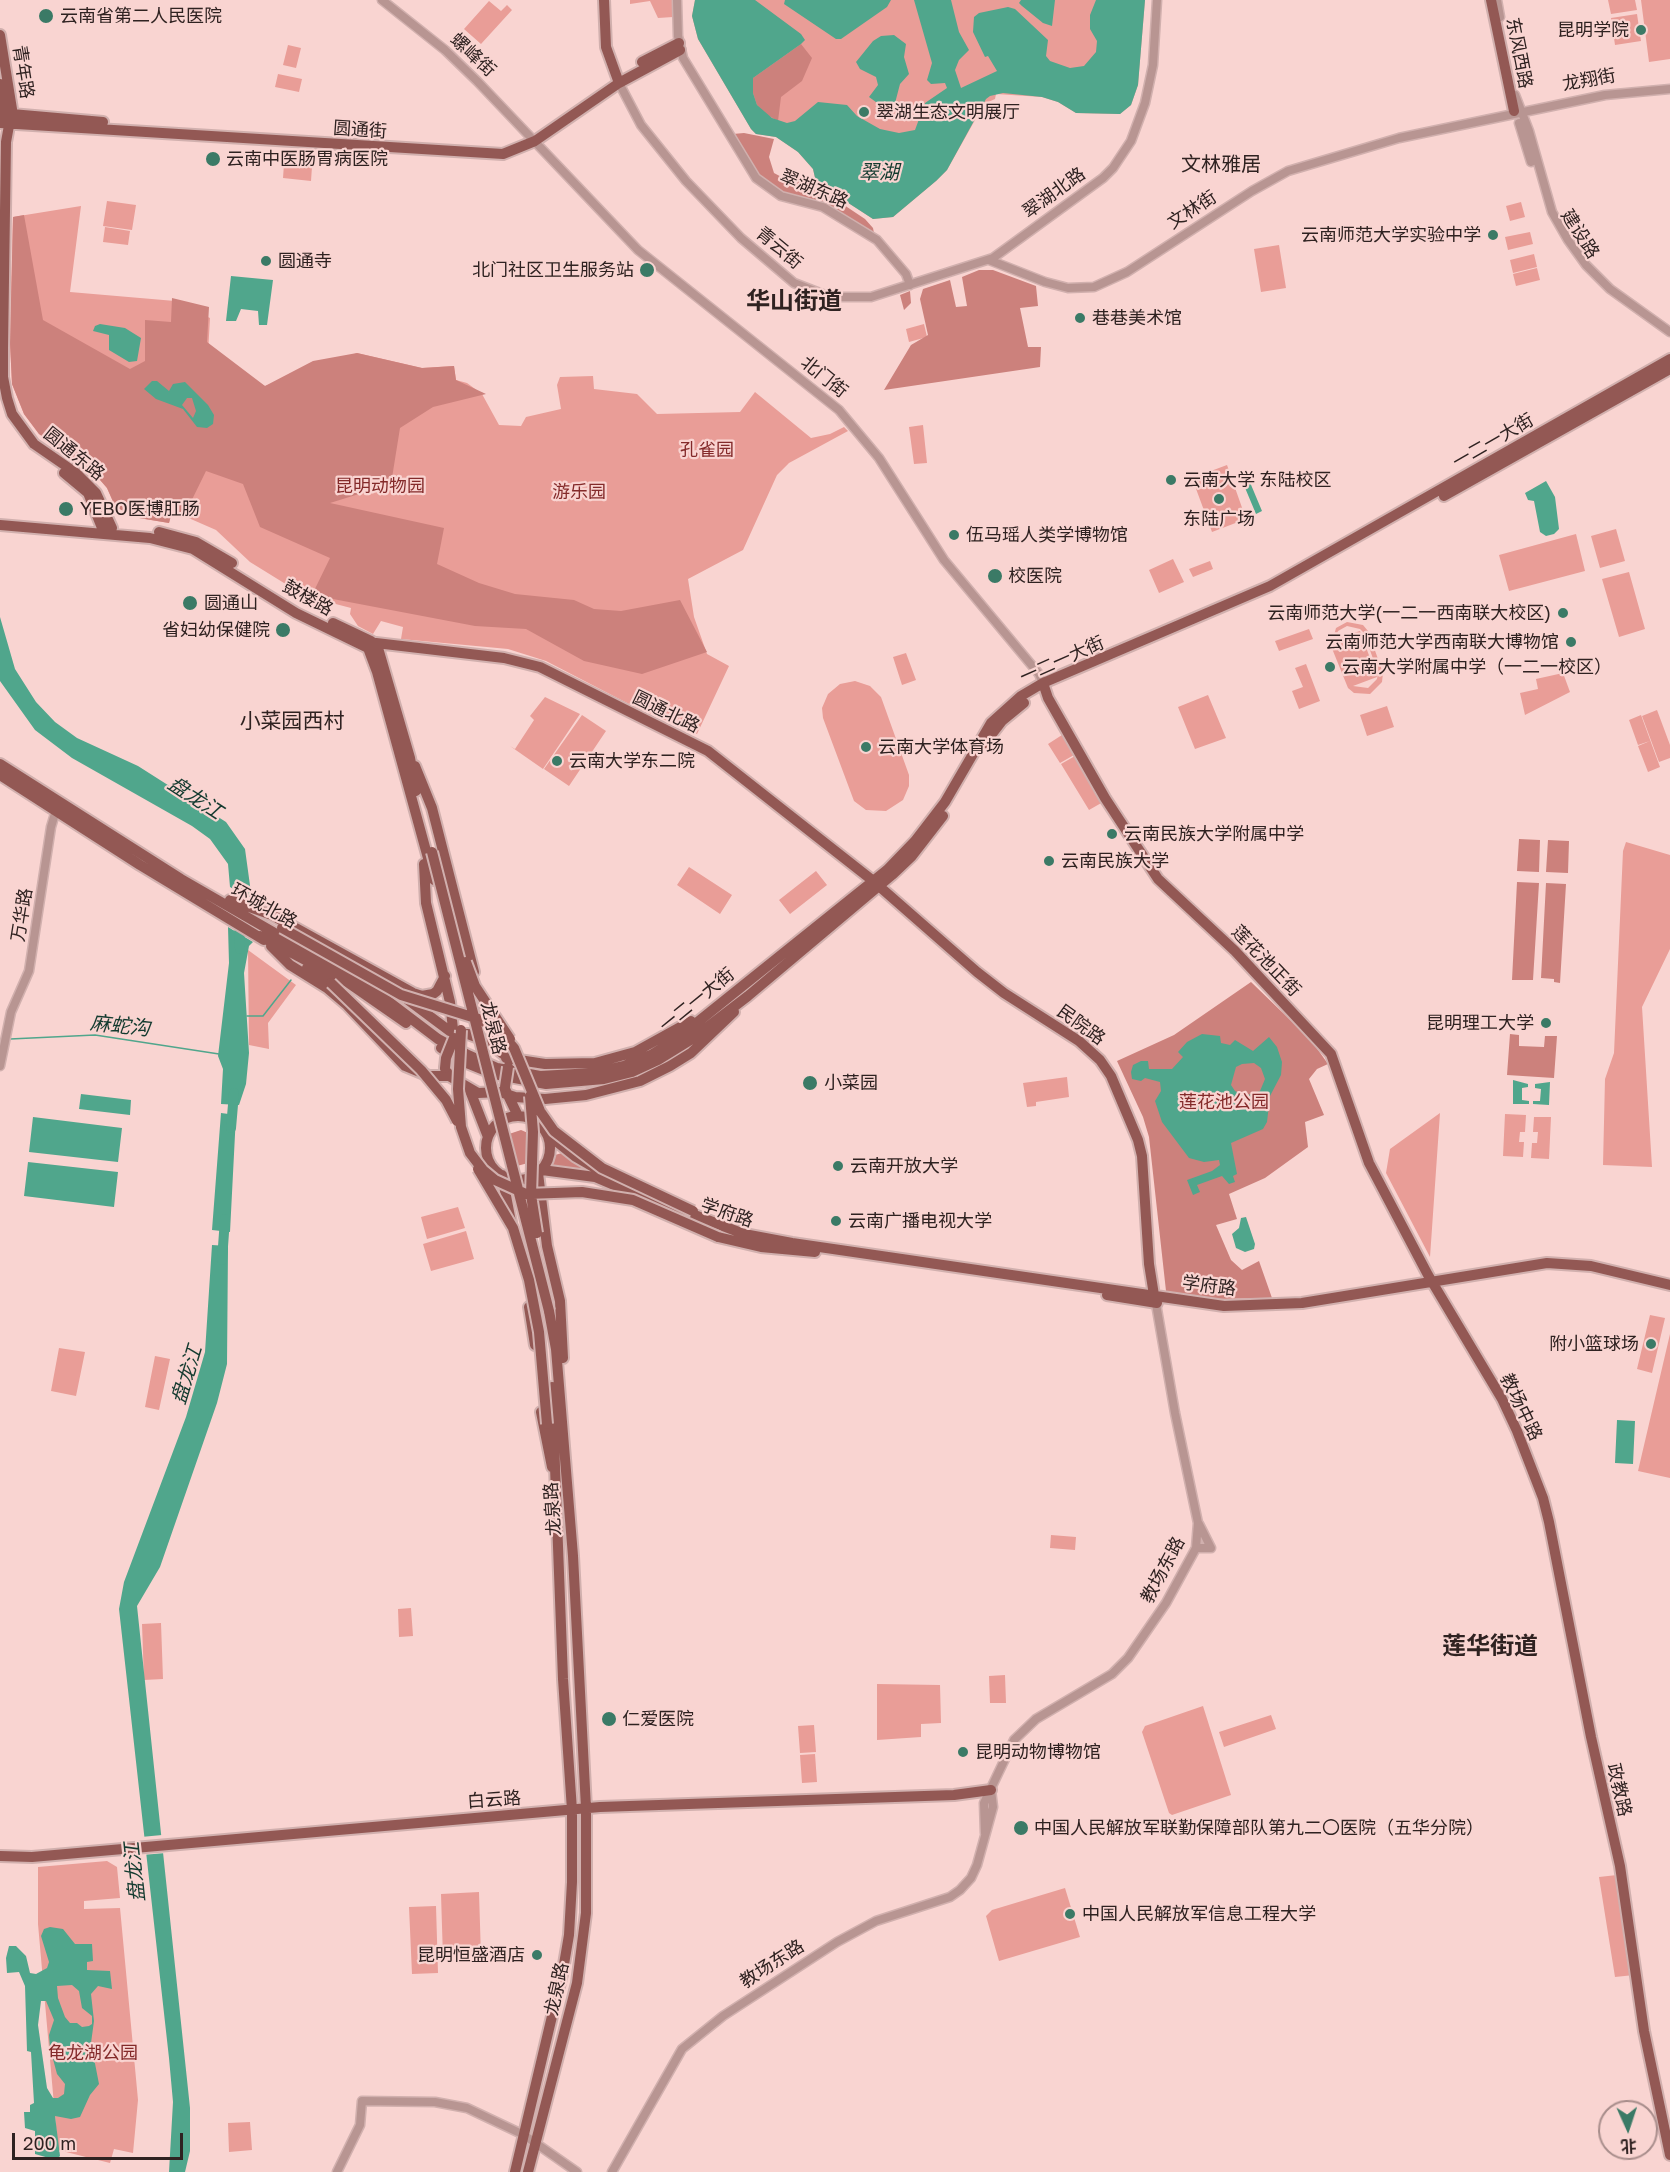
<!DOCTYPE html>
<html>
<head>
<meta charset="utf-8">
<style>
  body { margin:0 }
  #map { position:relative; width:1670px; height:2172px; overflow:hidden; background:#f9d4d1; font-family:"Golos Text","Noto Sans SC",sans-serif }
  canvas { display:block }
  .north { position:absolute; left:1598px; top:2100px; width:60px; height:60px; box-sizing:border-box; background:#f9d4d1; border:2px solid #a88d8b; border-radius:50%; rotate:177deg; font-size:16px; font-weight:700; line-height:24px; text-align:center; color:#2f2221 }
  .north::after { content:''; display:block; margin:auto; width:21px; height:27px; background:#3b7a66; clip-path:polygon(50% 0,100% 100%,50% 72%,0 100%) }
  .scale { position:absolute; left:12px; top:2133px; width:171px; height:27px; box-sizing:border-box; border:3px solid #2f2221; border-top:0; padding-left:8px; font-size:18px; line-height:21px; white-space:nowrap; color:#2f2221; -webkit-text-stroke:4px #f9d4d1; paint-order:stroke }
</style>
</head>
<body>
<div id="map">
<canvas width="1670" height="2172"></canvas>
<div class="north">北</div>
<div class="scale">200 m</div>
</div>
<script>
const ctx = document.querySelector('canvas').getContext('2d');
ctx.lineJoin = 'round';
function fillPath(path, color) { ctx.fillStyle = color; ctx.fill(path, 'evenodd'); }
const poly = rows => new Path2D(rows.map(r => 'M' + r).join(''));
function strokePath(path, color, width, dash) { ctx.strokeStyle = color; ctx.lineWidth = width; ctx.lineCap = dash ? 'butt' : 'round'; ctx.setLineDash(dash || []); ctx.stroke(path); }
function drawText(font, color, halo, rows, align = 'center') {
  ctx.font = font + ' "Golos Text","Noto Sans SC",sans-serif'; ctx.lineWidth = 4.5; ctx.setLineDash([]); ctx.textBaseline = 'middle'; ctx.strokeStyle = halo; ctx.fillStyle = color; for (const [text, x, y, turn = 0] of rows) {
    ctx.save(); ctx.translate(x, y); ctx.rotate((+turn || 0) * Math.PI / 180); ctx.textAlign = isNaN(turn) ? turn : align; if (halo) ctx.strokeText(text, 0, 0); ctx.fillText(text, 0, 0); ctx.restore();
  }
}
fillPath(poly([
  [630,0,676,0,673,17,658,18,650,1,630,4],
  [695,0,1145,0,1138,85,1131,105,1120,114,1076,113,1058,102,1042,97,996,94,995,99,984,104,947,170,936,181,893,217,873,219,816,182,813,169,798,152,776,137,756,134,751,129,698,39,692,16],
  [1608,0,1635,0,1637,10,1611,14],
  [1641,0,1670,0,1670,59,1649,62],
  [489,1,501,11,507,5,512,10,481,44,464,29],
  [1637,14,1641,41,1615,45,1611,18],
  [288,45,301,48,296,68,283,65],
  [278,74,302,79,299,92,275,87],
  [285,150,313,152,311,181,283,178],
  [107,201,136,205,132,230,103,226],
  [1521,202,1525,217,1510,221,1506,206],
  [81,206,70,292,175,301,210,318,208,353,265,386,357,353,422,368,454,366,456,380,467,383,482,394,499,425,521,426,526,417,561,409,557,385,560,377,593,376,594,389,637,394,657,414,740,412,755,392,811,438,830,434,844,427,848,431,789,463,777,475,743,550,688,579,694,617,707,654,729,666,697,734,629,704,546,661,508,649,401,639,403,627,381,621,373,634,358,626,350,614,351,608,305,596,250,562,216,530,184,516,171,515,169,523,133,517,115,506,107,488,94,473,39,434,24,414,12,384,10,343,13,217],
  [105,227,130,231,128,245,103,242],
  [1530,232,1533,244,1508,250,1505,237],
  [1279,245,1286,288,1261,292,1254,249],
  [1534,254,1537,267,1513,273,1510,260],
  [1537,268,1540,280,1516,286,1513,274],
  [924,324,927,337,909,342,906,329],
  [923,425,927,463,914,464,909,427],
  [1227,465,1246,519,1212,532,1192,478],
  [1616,529,1625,561,1600,568,1591,536],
  [1576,534,1585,571,1509,591,1499,555],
  [1173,559,1184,582,1159,593,1149,570],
  [1210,561,1213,569,1193,577,1189,569],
  [1629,572,1645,629,1619,637,1602,579],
  [1347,622,1363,625,1368,631,1383,673,1382,682,1370,694,1354,693,1348,688,1331,646,1336,628],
  [1347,626,1360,629,1364,633,1378,673,1377,679,1368,688,1353,686,1377,677,1360,631,1335,639,1338,631],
  [1309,629,1313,639,1279,651,1275,641],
  [906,653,916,680,902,685,893,657],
  [1306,664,1320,701,1299,709,1292,691,1303,687,1295,668],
  [1563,673,1570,692,1525,715,1520,693,1538,689,1536,679],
  [855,681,870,686,881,697,909,775,909,786,903,800,886,811,866,810,854,801,823,718,822,708,828,694,840,684],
  [1208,695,1226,738,1195,749,1178,707],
  [545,697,580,714,543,769,510,746,515,749,534,720,530,716],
  [1387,706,1394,727,1367,736,1360,715],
  [1657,710,1670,745,1670,758,1659,762,1642,716],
  [582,715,606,731,569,786,544,769],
  [1641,715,1660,767,1648,772,1638,746,1650,741,1638,745,1629,720],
  [1062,735,1074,755,1060,763,1048,744],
  [1075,756,1103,802,1089,810,1061,764],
  [1626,842,1670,855,1670,949,1642,1007,1652,1167,1603,1165,1605,1079,1614,1053,1623,851],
  [689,867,732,895,720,914,677,885],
  [816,871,827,885,790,914,779,900],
  [248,950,296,985,268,1023,269,1049,249,1045],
  [1067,1077,1069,1097,1036,1102,1036,1106,1027,1107,1023,1083],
  [1440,1113,1430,1257,1386,1173,1390,1149],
  [1505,1114,1526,1115,1525,1132,1520,1132,1519,1142,1524,1142,1523,1157,1503,1156],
  [1534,1117,1551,1117,1549,1159,1531,1158,1532,1143,1537,1143,1538,1132,1533,1132],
  [458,1207,465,1228,427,1239,421,1217],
  [466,1231,474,1259,431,1271,423,1244],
  [1650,1315,1665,1318,1652,1373,1637,1369],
  [1670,1334,1670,1478,1638,1471],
  [59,1348,85,1352,76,1396,51,1391],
  [155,1356,170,1359,159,1410,145,1407],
  [1051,1535,1076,1537,1075,1550,1050,1548],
  [411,1608,413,1636,399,1637,398,1609],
  [161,1623,163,1679,144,1680,142,1624],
  [1005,1675,1006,1703,990,1703,989,1676],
  [877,1684,940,1685,941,1723,921,1724,921,1737,877,1740],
  [1203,1706,1231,1795,1172,1815,1169,1813,1142,1732,1145,1726],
  [1271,1715,1276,1729,1224,1747,1219,1732],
  [814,1725,816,1752,800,1753,798,1726],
  [815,1754,817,1782,802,1783,800,1755],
  [107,1861,117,1867,120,1898,84,1901,84,1909,120,1908,138,2100,133,2153,114,2149,110,2163,58,2150,38,1924,38,1867],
  [1617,1875,1634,1975,1615,1977,1599,1877],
  [1065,1888,1080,1937,999,1961,986,1916,992,1910],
  [479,1892,481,1957,443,1958,441,1894],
  [436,1906,438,1973,412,1974,409,1907],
  [250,2122,252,2150,229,2152,228,2123]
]), '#e99d97');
fillPath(poly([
  [801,44,812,58,802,81,781,97,778,121,764,113,757,105,753,93,753,78],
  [744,133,774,139,769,157,774,173,789,181,805,177,824,195,822,204,785,195,758,176,733,134],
  [829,195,865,219,873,228,875,238,826,207],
  [24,215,43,320,130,369,145,361,145,320,171,322,172,298,209,307,207,342,265,386,313,361,357,353,422,368,454,366,456,380,486,394,433,407,400,428,391,484,330,503,444,528,437,564,479,583,515,594,574,600,594,609,621,611,680,600,707,652,642,674,584,661,526,629,475,626,312,595,330,558,260,527,243,484,206,471,184,516,171,515,169,523,133,517,115,506,107,488,94,473,39,434,24,414,12,384,10,343,13,217],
  [979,270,993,270,1036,286,1038,306,1020,308,1028,347,1041,347,1040,367,884,390,911,345,928,335,920,299,923,289,950,280,956,307,967,306,962,277],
  [910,291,911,303,904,310,900,295],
  [1519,839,1540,840,1539,872,1517,871],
  [1548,840,1569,841,1568,873,1546,872],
  [1517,882,1539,883,1533,980,1512,980],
  [1546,883,1566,884,1560,983,1554,982,1554,979,1541,978],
  [1251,982,1311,1040,1328,1064,1317,1069,1309,1079,1324,1115,1305,1122,1308,1147,1265,1178,1229,1194,1237,1219,1216,1225,1231,1260,1242,1270,1259,1261,1272,1298,1215,1299,1166,1291,1149,1137,1143,1117,1117,1061,1174,1035],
  [1510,1034,1519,1035,1519,1046,1544,1047,1545,1036,1557,1036,1554,1078,1507,1075],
  [521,1130,528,1133,528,1163,517,1166,506,1161,501,1146,506,1135],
  [562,1153,590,1172,551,1167,555,1155]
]), '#cc817c');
fillPath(poly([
  [695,0,755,0,801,34,805,40,801,44,753,78,753,93,757,105,772,118,787,123,795,121,818,102,847,105,857,116,880,129,899,133,915,130,925,103,947,88,945,83,931,84,927,80,932,63,914,0,951,0,959,32,969,50,959,60,955,70,961,88,997,71,988,56,985,57,973,32,974,17,979,13,1008,7,1015,9,1048,40,1046,56,1050,61,1070,68,1084,66,1096,52,1097,41,1090,29,1090,15,1096,0,1145,0,1138,85,1131,105,1120,114,1076,113,1058,102,1042,97,1003,93,990,96,986,99,947,170,936,181,893,217,873,219,816,182,813,169,798,152,776,137,756,134,751,129,698,39,692,16],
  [785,0,891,0,887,7,841,39,836,39,784,4],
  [1021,0,1055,0,1052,26,1043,23,1022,6,1019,3],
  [894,35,906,44,904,57,909,74,900,84,894,107,887,110,869,97,878,85,876,77,860,69,856,62,873,41,881,36],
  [231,276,273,280,267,325,259,325,258,311,241,309,236,321,226,321],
  [100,324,125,328,141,338,137,361,129,362,109,350,109,335,93,331,95,326],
  [152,381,157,381,169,391,173,384,185,382,208,405,214,415,213,424,207,428,197,427,183,409,156,399,144,389],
  [187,398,192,398,196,411,193,418,182,405],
  [1249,480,1262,511,1256,514,1243,483],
  [1546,481,1555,497,1559,529,1554,534,1546,536,1540,532,1534,501,1528,500,1525,493],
  [0,617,15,669,36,702,55,722,77,738,138,766,226,822,245,849,252,900,230,887,228,864,210,839,192,826,72,758,35,730,0,681],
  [228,927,253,942,249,946,244,973,249,1053,246,1084,239,1105,221,1104,223,1069,218,1056,229,963],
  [1202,1034,1220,1036,1221,1043,1230,1045,1235,1040,1253,1051,1269,1037,1277,1047,1282,1062,1281,1075,1270,1096,1267,1122,1263,1129,1231,1143,1237,1174,1233,1176,1235,1182,1229,1184,1222,1176,1197,1185,1200,1192,1193,1195,1187,1180,1212,1171,1220,1165,1219,1160,1204,1162,1189,1158,1162,1122,1155,1101,1161,1091,1160,1082,1145,1078,1141,1081,1132,1079,1131,1072,1133,1065,1141,1061,1148,1061,1149,1069,1172,1069,1183,1057,1178,1052,1187,1042],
  [1254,1063,1261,1068,1265,1079,1260,1091,1245,1096,1235,1091,1231,1085,1236,1067,1242,1064],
  [1513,1080,1528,1084,1528,1087,1522,1088,1522,1100,1529,1101,1529,1104,1513,1104],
  [1550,1082,1549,1105,1533,1104,1533,1101,1540,1101,1541,1089,1535,1088,1535,1084],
  [81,1094,131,1100,130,1115,79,1109],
  [221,1113,236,1115,230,1232,212,1230],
  [33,1117,122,1128,118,1162,29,1152],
  [28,1162,118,1172,114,1207,24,1196],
  [1246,1217,1255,1244,1254,1249,1245,1252,1236,1248,1232,1234,1239,1228,1241,1218],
  [212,1245,228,1246,227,1364,217,1403,160,1567,137,1606,190,2108,190,2151,185,2172,169,2172,173,2102,169,2058,119,1609,124,1582,186,1417,205,1352],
  [1617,1420,1635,1421,1633,1464,1615,1463],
  [50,1927,63,1929,75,1944,92,1944,93,1961,87,1962,87,1970,110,1971,112,1989,98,1986,91,1994,94,2021,91,2043,99,2084,90,2095,80,2117,71,2119,55,2116,60,2156,56,2160,35,2154,35,2131,25,2128,24,2112,30,2112,30,2105,34,2103,31,2052,27,2051,25,1986,19,1972,7,1973,6,1958,9,1946,16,1946,26,1956,30,1973,36,1974,47,1968,49,1962,41,1936,44,1929],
  [72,1985,79,1991,82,2008,92,2016,92,2024,89,2026,82,2027,77,2023,70,2023,65,2017,58,1998,57,1986],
  [41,2001,46,2001,54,2020,49,2035,50,2048,57,2074,65,2084,64,2094,58,2098,53,2098,47,2088,38,2025]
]), '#50a68c');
fillPath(poly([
  [162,1835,166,1853,142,1855,141,1837]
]), '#f9d4d1');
strokePath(poly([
  [247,1016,263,1016,291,980],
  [10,1039,95,1035,219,1054]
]), '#50a68c', 1.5);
strokePath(poly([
  [238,880,240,949],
  [231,1128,234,1093],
  [222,1260,225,1219]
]), '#50a68c', 10);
const minor = poly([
  [382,0,445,50,477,81,638,250,839,410,879,458,944,560,1039,674,1043,683],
  [677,0,678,36,683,58,756,178,781,196,823,207,877,240,906,274,910,285],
  [1497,0,1500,17],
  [619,83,641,125,686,181,741,238,794,283,830,297,871,297,993,258,1103,178,1113,168,1131,141,1145,103,1153,65,1157,0],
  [1515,95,1529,131,1552,212,1568,240,1586,265,1610,289,1670,332],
  [1519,123,1531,162],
  [989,260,1045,282,1068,288,1094,287,1127,272,1252,191,1288,171,1399,138,1605,95,1670,89],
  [0,1066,11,1012,29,971,51,827,57,807],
  [1196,1548,1211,1548,1199,1524],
  [985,1833,984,1803,1014,1740,1036,1719,1112,1674,1128,1658,1166,1603,1196,1548,1198,1523,1175,1413,1155,1298],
  [337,2172,360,2125,362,2101,435,2102,467,2108,524,2135,577,2172],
  [612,2172,682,2049,723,2016,837,1942,876,1921,950,1897,960,1890,971,1878,977,1865,993,1807,991,1790]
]);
const major = poly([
  [604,0,606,47,619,83],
  [1491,0,1514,111],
  [0,35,12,109,6,142,3,348,3,377,7,398,12,414,34,444,76,473,96,493,112,528,109,534],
  [642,62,679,43],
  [0,84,3,102,1,120],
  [0,113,103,122],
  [0,123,503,154,535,141,619,83,680,50],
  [64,473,88,493,102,528,109,534],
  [1444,496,1670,369],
  [0,525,150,538,193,549,296,613,368,648,377,672,434,880],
  [159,532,196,542,232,563],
  [333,623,371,641,378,648,410,758,416,791],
  [376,643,504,658,540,667,708,751,872,880,977,972,1004,993,1079,1041,1100,1060,1111,1076,1138,1140,1142,1156,1149,1264,1154,1295],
  [1043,683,1048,698,1105,798,1158,879,1235,951,1331,1054,1369,1163,1428,1275,1502,1399,1517,1431,1543,1498,1549,1522,1591,1737,1620,1866,1644,2031,1670,2155],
  [985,743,1002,721,1024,703],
  [0,764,181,879,372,989,438,1039,466,1054,497,1068,540,1076,593,1073,624,1066,651,1055,674,1041,887,870,915,841,945,802,991,723,1021,696,1043,683,1270,586,1670,359],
  [415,766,432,808,474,972],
  [0,775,140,865,264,940],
  [424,864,426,903,450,1002,454,1038],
  [230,900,272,915,413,993,422,996,433,994,437,991,445,976],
  [260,936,347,982,406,1023],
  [271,946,290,965,327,988,347,1005,405,1066,429,1076,449,1076],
  [307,968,331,983],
  [400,994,455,1035,468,1034,489,1042,503,1054],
  [483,1002,502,1053],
  [441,1048,457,1059,494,1074,546,1084,604,1079,632,1072,658,1060,692,1039,748,996,892,875,912,856,943,816],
  [506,1058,545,1064,595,1063,635,1052,691,1021],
  [445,1068,449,1076,478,1093,500,1092,515,1097,545,1099,586,1095,640,1081,670,1066,691,1053,734,1012],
  [469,1088,488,1137],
  [505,1089,518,1116],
  '486 1148a32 32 0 1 1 64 0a32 32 0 1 1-64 0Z',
  [546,1133,576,1157,607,1175],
  [542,1170,595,1177,689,1217],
  [538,1173,547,1246,560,1301,563,1358],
  [502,1175,511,1222],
  [684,1211,744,1234,792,1243,1224,1306,1302,1303,1547,1263,1591,1266,1670,1285],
  [718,1237,761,1247,815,1252],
  [1107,1295,1157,1303],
  [529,1307,535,1345],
  [541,1412,552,1467],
  [0,1856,32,1857,600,1807,954,1795,991,1790],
  [515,2172,563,1970,569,1935,572,1882,572,1810,563,1679,552,1387],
  [528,2172,577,1983,586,1913,586,1808,573,1556,556,1349,549,1311]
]);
strokePath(minor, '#d1b0ae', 11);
strokePath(major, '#d1b0ae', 14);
strokePath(minor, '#b89592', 8);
strokePath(major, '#935854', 10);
const majorBridge = poly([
  [432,852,549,1311],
  [282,928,401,995,482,1020,500,1032,514,1048,540,1111,554,1131,602,1168,693,1211],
  [466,962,475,986,510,1039],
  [331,983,421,1070,446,1100,457,1121],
  [461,1030,458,1089,461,1127,470,1153,483,1170,495,1180,526,1194,582,1192,633,1200,718,1237],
  [445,1068,446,1058,454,1038],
  [505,1087,508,1067],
  [530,1096,533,1132,531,1195,537,1233],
  [478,1169,513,1228,529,1280,539,1332,547,1424]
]);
strokePath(majorBridge, '#d1b0ae', 14, []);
strokePath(majorBridge, '#935854', 10);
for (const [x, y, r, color] of [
  [46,16,8,"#3b7a66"],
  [1641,30,6,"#3b7a66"],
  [864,112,6,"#3b7a66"],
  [213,159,8,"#3b7a66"],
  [1493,235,6,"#3b7a66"],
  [266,261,6,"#3b7a66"],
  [647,270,8,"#3b7a66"],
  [1080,318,6,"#3b7a66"],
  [1171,480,6,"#3b7a66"],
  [1219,499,6,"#3b7a66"],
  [66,509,8,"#3b7a66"],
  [954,535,6,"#3b7a66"],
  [995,576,8,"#3b7a66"],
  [190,603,8,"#3b7a66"],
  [1563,613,6,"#3b7a66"],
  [283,630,8,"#3b7a66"],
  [1571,642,6,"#3b7a66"],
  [1330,667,6,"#3b7a66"],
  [866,747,6,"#3b7a66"],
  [557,761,6,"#3b7a66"],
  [1112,834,6,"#3b7a66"],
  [1049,861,6,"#3b7a66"],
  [1546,1023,6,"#3b7a66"],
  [810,1083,8,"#3b7a66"],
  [838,1166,6,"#3b7a66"],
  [836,1221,6,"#3b7a66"],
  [1651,1344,6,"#3b7a66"],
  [609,1719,8,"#3b7a66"],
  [963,1752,6,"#3b7a66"],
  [1021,1828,8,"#3b7a66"],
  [1070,1914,6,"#3b7a66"],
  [537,1955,6,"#3b7a66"]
]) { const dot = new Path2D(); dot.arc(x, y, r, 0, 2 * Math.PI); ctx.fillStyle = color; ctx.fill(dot); strokePath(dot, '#f9d4d1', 2); }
drawText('18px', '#2f2221', '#f9d4d1', [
  ["云南省第二人民医院",60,16],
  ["昆明学院",1629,30,"right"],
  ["翠湖生态文明展厅",876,112],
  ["云南中医肠胃病医院",226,159],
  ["云南师范大学实验中学",1481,235,"right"],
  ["圆通寺",278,261],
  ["北门社区卫生服务站",634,270,"right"],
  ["巷巷美术馆",1092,318],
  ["云南大学 东陆校区",1183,480],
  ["YEBO医博肛肠",80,509],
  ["东陆广场",1219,519,"center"],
  ["伍马瑶人类学博物馆",966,535],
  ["校医院",1008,576],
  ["圆通山",204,603],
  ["云南师范大学(一二一西南联大校区)",1551,613,"right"],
  ["省妇幼保健院",270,630,"right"],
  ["云南师范大学西南联大博物馆",1559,642,"right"],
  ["云南大学附属中学（一二一校区）",1342,667],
  ["云南大学体育场",878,747],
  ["云南大学东二院",569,761],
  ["云南民族大学附属中学",1124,834],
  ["云南民族大学",1061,861],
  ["昆明理工大学",1534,1023,"right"],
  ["小菜园",824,1083],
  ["云南开放大学",850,1166],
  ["云南广播电视大学",848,1221],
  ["附小篮球场",1639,1344,"right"],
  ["仁爱医院",622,1719],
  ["昆明动物博物馆",975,1752],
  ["中国人民解放军联勤保障部队第九二〇医院（五华分院）",1034,1828],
  ["中国人民解放军信息工程大学",1082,1914],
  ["昆明恒盛酒店",525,1955,"right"]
], 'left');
drawText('18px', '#2f2221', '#f9d4d1', [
  ["东风西路",1519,53,79],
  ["螺峰街",473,55,43],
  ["青年路",23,72,81],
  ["龙翔街",1589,80,-10],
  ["圆通街",360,130,4],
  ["翠湖东路",814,189,23],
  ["翠湖北路",1054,193,-36],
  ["文林街",1192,210,-33],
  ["建设路",1580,234,57],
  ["青云街",779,248,40],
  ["北门街",824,377,39],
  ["一二一大街",1493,441,-30],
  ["圆通东路",74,454,39],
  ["鼓楼路",308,598,29],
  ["一二一大街",1062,660,-24],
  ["圆通北路",666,712,26],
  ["环城北路",264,906,29],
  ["万华路",22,915,-81],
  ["莲花池正街",1266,961,46],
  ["一二一大街",697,1000,-39],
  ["民院路",1081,1025,36],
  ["龙泉路",493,1028,76],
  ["学府路",727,1213,19],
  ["学府路",1209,1286,7],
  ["教场中路",1521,1407,64],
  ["龙泉路",553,1509,-94],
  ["教场东路",1163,1570,-62],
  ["政教路",1619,1790,77],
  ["白云路",494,1800,-4],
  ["教场东路",772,1964,-33],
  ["龙泉路",557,1989,-78]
]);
drawText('18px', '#842a2a', '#f9d4d1', [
  ["孔雀园",707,450],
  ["昆明动物园",380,486],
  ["游乐园",579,492],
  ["莲花池公园",1224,1102],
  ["龟龙湖公园",93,2053]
]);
drawText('20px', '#2f2221', '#f9d4d1', [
  ["文林雅居",1221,165]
]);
drawText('italic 20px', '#133a2f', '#f9d4d1', [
  ["翠湖",879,173],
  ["盘龙江",195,798,33],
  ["麻蛇沟",120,1026,6],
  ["盘龙江",187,1375,-73],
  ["盘龙江",135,1872,-96]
]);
drawText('21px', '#2f2221', '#f9d4d1', [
  ["小菜园西村",292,721]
]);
drawText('bold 24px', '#2f2221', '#f9d4d1', [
  ["华山街道",794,301],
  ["莲华街道",1490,1646]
]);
</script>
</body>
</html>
